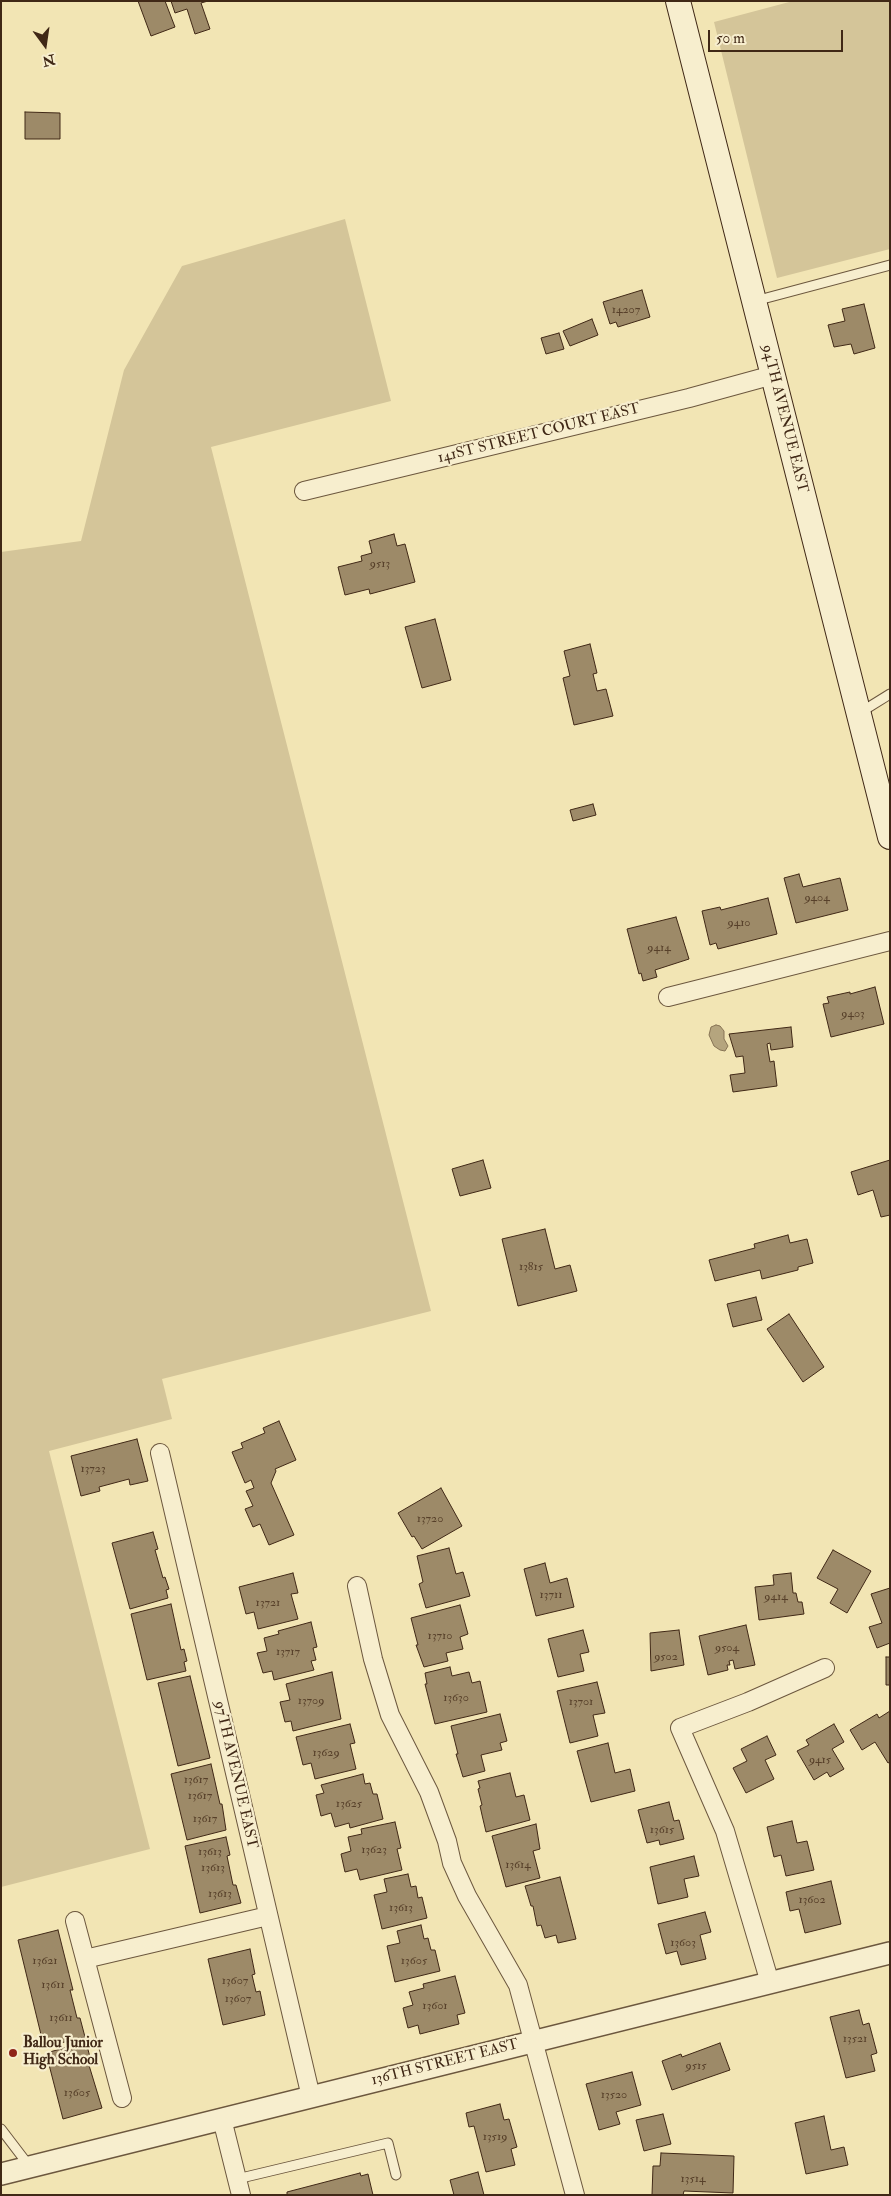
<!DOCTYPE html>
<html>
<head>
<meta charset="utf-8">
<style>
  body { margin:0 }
  #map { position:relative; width:891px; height:2196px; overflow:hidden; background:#f2e5b4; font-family:"IM FELL Double Pica",serif }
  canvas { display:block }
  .frame { position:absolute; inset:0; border:2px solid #402816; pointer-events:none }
  .north { position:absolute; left:20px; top:20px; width:50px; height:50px; -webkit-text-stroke:4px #f7eece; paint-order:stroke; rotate:166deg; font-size:14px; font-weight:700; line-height:20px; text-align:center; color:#402816 }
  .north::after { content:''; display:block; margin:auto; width:18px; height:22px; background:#402816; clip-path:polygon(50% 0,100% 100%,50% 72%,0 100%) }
  .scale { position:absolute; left:708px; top:30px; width:135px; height:22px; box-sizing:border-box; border:2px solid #402816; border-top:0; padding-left:6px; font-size:15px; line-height:18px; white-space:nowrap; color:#402816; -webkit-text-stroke:4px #f7eece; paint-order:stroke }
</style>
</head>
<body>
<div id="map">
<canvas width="891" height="2196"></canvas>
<div class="frame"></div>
<div class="north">N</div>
<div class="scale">50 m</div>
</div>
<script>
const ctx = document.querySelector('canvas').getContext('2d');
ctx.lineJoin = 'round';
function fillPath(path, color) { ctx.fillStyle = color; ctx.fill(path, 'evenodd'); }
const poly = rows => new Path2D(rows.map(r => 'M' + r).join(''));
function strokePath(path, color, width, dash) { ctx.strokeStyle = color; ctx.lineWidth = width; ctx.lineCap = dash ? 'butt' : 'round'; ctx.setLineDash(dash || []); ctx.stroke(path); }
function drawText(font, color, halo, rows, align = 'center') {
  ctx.font = font + ' "IM FELL Double Pica",serif'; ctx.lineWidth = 4.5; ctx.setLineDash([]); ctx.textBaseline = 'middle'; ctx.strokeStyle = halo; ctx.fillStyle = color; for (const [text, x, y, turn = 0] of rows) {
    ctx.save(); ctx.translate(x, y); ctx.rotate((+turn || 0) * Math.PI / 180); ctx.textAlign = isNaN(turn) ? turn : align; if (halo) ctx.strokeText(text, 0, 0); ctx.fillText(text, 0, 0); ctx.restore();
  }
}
fillPath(poly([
  [793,1,890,1,890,249,777,278,714,22],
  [345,219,391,401,211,447,431,1311,162,1379,172,1419,49,1451,150,1849,1,1887,1,552,81,541,124,370,182,266]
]), '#d4c599');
const water = poly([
  [716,1025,720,1026,724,1031,724,1039,728,1046,725,1051,720,1050,714,1046,709,1035,711,1027,716,1025]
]);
fillPath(water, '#b5a57e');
strokePath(water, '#867354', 1);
const building = poly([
  [138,1,165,1,175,27,151,36,138,1],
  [171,1,208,1,201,3,210,29,195,34,187,9,175,13,171,1],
  [25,112,60,113,60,139,25,139,25,112],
  [642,290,650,317,618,327,616,322,610,324,603,302,642,290],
  [864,304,875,348,854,354,851,344,834,347,828,325,845,321,842,309,864,304],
  [592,319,598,335,570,346,563,331,592,319],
  [559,333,564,349,546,354,541,338,559,333],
  [394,534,397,546,405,544,415,582,370,594,369,589,345,595,338,567,362,561,361,556,372,553,369,541,394,534],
  [435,619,451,680,422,688,405,627,435,619],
  [590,644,597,673,593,674,597,691,606,689,613,716,574,725,563,678,570,676,564,651,590,644],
  [593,804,596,815,573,821,570,810,593,804],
  [799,874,803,887,840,878,848,910,796,923,784,878,799,874],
  [768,898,777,934,718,949,716,943,710,945,702,911,720,907,721,910,768,898],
  [676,917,689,959,655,970,657,977,643,981,641,973,639,974,627,929,676,917],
  [875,987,884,1024,831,1037,823,1004,829,1003,827,997,850,992,850,994,875,987],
  [791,1027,793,1047,771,1050,770,1043,767,1044,770,1062,774,1061,777,1086,733,1092,730,1075,745,1073,743,1056,736,1057,729,1034,791,1027],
  [483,1160,491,1188,460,1196,452,1169,483,1160],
  [890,1160,890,1215,881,1217,873,1190,858,1195,851,1172,890,1160],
  [545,1229,555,1269,570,1265,577,1291,518,1306,502,1239,545,1229],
  [788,1235,790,1243,807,1239,813,1263,798,1267,798,1270,762,1279,760,1270,715,1281,709,1260,755,1248,754,1244,788,1235],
  [756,1297,762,1320,733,1327,727,1304,756,1297],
  [789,1314,824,1367,803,1382,767,1329,789,1314],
  [279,1421,296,1460,275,1469,276,1471,271,1483,294,1535,269,1545,260,1524,253,1527,245,1509,253,1506,246,1491,254,1488,251,1480,245,1483,232,1452,243,1448,241,1443,265,1433,263,1428,279,1421],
  [137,1439,148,1481,130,1485,129,1479,99,1487,100,1491,81,1496,71,1456,137,1439],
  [441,1488,462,1526,422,1549,414,1536,412,1537,398,1513,441,1488],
  [153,1532,158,1549,155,1550,163,1578,165,1577,169,1589,166,1590,168,1598,130,1609,112,1543,153,1532],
  [449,1548,456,1574,463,1572,470,1596,426,1608,419,1584,423,1582,417,1556,449,1548],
  [833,1550,871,1571,847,1613,830,1603,838,1589,817,1578,833,1550],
  [545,1563,550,1583,567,1578,574,1607,536,1616,524,1569,545,1563],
  [293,1573,298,1593,291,1594,298,1619,258,1629,254,1612,246,1614,239,1587,293,1573],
  [791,1573,793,1593,796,1593,798,1602,802,1602,804,1614,759,1620,755,1587,774,1585,773,1575,791,1573],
  [890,1588,890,1643,877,1648,869,1627,882,1623,871,1594,890,1588],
  [171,1604,181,1650,184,1649,187,1661,184,1662,186,1671,147,1680,131,1614,171,1604],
  [460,1605,468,1634,460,1637,463,1649,446,1653,448,1661,424,1667,416,1645,418,1645,411,1618,460,1605],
  [311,1622,317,1647,313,1648,316,1660,311,1661,314,1670,274,1680,272,1671,263,1673,257,1653,267,1651,264,1638,279,1634,278,1631,311,1622],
  [746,1625,755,1665,735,1669,733,1660,729,1661,730,1665,727,1665,728,1670,708,1675,699,1636,746,1625],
  [583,1630,589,1652,580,1654,584,1671,558,1677,548,1639,583,1630],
  [679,1630,684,1665,651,1671,650,1633,679,1630],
  [886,1657,890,1657,890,1685,886,1685,886,1657],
  [450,1667,452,1676,469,1672,472,1683,480,1681,487,1712,435,1724,425,1684,427,1684,425,1673,450,1667],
  [332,1672,341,1719,293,1731,291,1721,285,1722,280,1702,290,1700,286,1684,332,1672],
  [190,1676,210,1758,178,1766,158,1683,190,1676],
  [597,1682,605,1713,593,1715,598,1736,570,1743,557,1691,597,1682],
  [890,1711,890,1762,888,1763,875,1742,862,1750,850,1730,877,1714,879,1718,890,1711],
  [500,1714,507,1741,500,1743,502,1750,481,1755,485,1771,463,1777,456,1754,458,1754,451,1726,500,1714],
  [350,1724,355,1743,350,1744,356,1769,315,1779,311,1763,303,1765,296,1737,350,1724],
  [834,1724,844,1742,832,1749,844,1769,830,1777,827,1772,814,1780,797,1751,809,1745,806,1740,834,1724],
  [767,1736,776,1755,765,1760,774,1779,746,1793,733,1768,747,1761,741,1749,767,1736],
  [608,1743,615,1773,630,1769,635,1791,591,1802,577,1751,608,1743],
  [211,1764,220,1804,222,1804,226,1830,187,1840,171,1774,211,1764],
  [510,1773,516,1797,524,1795,530,1820,486,1832,482,1815,480,1806,482,1805,478,1789,480,1788,478,1781,510,1773],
  [363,1774,365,1784,370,1783,373,1794,377,1794,383,1819,350,1828,349,1823,335,1827,331,1813,321,1816,316,1795,324,1793,321,1785,363,1774],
  [669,1802,674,1821,679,1820,684,1839,660,1845,659,1840,647,1843,638,1810,669,1802],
  [792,1821,797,1843,807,1841,814,1870,786,1876,781,1855,774,1857,767,1827,792,1821],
  [395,1822,401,1848,397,1849,402,1870,360,1880,357,1869,345,1872,341,1854,351,1851,348,1837,362,1834,361,1829,395,1822],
  [536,1824,540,1849,533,1851,540,1878,506,1887,492,1836,536,1824],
  [226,1837,230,1855,227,1856,233,1885,236,1885,241,1903,200,1913,185,1846,226,1837],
  [694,1856,699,1876,684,1879,688,1897,658,1904,650,1867,694,1856],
  [408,1874,411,1887,416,1886,418,1898,422,1897,427,1918,382,1929,374,1895,387,1892,384,1879,408,1874],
  [560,1877,576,1939,558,1943,556,1935,545,1938,541,1925,537,1926,533,1906,531,1906,525,1886,560,1877],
  [831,1881,841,1924,805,1933,799,1909,790,1911,786,1892,831,1881],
  [705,1912,711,1932,700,1935,706,1959,681,1965,677,1951,666,1954,658,1924,705,1912],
  [421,1925,424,1939,428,1938,431,1950,435,1950,440,1971,395,1982,387,1946,400,1943,397,1931,421,1925],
  [58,1930,73,1990,70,1990,77,2018,80,2018,85,2037,44,2047,18,1940,58,1930],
  [250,1949,255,1974,252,1975,256,1992,260,1991,265,2015,223,2025,208,1959,250,1949],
  [455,1976,465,2013,457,2015,459,2024,420,2034,418,2025,408,2028,403,2008,413,2005,409,1992,424,1988,423,1984,455,1976],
  [859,2010,863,2025,869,2023,877,2053,871,2055,875,2071,846,2078,830,2017,859,2010],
  [86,2042,91,2061,88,2062,102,2108,63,2119,46,2053,86,2042],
  [720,2043,730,2070,672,2090,662,2061,681,2054,682,2057,720,2043],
  [632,2072,641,2105,616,2112,620,2124,599,2130,586,2084,632,2072],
  [500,2104,504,2120,509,2119,517,2147,511,2149,515,2165,486,2172,474,2126,469,2127,466,2113,500,2104],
  [663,2114,671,2144,644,2151,636,2120,663,2114],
  [824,2116,831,2150,844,2147,848,2165,806,2174,795,2123,824,2116],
  [661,2153,734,2156,733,2193,684,2191,683,2195,652,2195,653,2166,660,2166,661,2153],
  [478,2172,484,2195,454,2195,450,2180,478,2172],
  [360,2173,361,2176,368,2174,373,2195,287,2195,287,2192,360,2173]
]);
fillPath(building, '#9d8a68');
strokePath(building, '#402816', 1);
const service = poly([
  [755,301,890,265],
  [861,712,890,694],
  [1,2129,30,2167],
  [237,2179,388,2143,396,2175]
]);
const minor = poly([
  [304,491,689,398,773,375],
  [668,997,890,941],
  [160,1453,311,2097],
  [357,1586,373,1659,390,1715,429,1792,447,1841,452,1863,467,1896,518,1985,575,2195],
  [75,1921,122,2098],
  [85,1959,268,1916],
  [770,1983,725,1831,680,1728,748,1702,825,1668],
  [222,2119,241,2195]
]);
const tertiary = poly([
  [1,2174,890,1953]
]);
const secondary = poly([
  [678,1,890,837]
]);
strokePath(service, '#6c573e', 11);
strokePath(minor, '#6c573e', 20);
strokePath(tertiary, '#6c573e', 24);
strokePath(secondary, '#402816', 26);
strokePath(service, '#f7eece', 9);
strokePath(minor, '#f7eece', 18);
strokePath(tertiary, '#f7eece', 21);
strokePath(secondary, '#f7eece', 24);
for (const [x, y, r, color] of [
  [13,2053,5,"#8f2418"]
]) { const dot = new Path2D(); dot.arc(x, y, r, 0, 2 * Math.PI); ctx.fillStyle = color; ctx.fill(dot); strokePath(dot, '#f7eece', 2); }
drawText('12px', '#57402a', null, [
  ["14207",626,310],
  ["9513",380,564],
  ["9404",817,898],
  ["9410",739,923],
  ["9414",659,948],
  ["9403",853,1014],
  ["13815",531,1267],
  ["13723",93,1469],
  ["13720",430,1519],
  ["13711",551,1595],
  ["9414",776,1597],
  ["13721",268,1603],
  ["13710",440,1636],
  ["9504",727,1648],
  ["13717",288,1652],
  ["9502",666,1657],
  ["13630",456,1698],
  ["13709",311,1701],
  ["13701",581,1702],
  ["13629",326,1753],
  ["9415",820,1760],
  ["13617",196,1780],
  ["13617",200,1796],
  ["13625",349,1804],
  ["13617",205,1819],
  ["13615",662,1830],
  ["13623",374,1850],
  ["13613",210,1852],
  ["13614",518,1865],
  ["13613",213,1868],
  ["13613",220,1894],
  ["13602",812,1900],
  ["13613",401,1908],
  ["13603",683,1943],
  ["13621",45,1961],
  ["13605",414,1961],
  ["13607",235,1981],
  ["13611",53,1985],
  ["13607",238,1999],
  ["13601",435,2006],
  ["13611",61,2018],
  ["13521",855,2039],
  ["9515",696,2066],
  ["13605",77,2093],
  ["13520",614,2095],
  ["13519",495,2137],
  ["13514",693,2179]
]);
drawText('15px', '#402816', '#f7eece', [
  ["94TH AVENUE EAST",784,419,76],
  ["141ST STREET COURT EAST",539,434,-14],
  ["97TH AVENUE EAST",235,1775,77],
  ["136TH STREET EAST",445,2063,-14]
]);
drawText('bold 15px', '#402816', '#f7eece', [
  ["Ballou Junior",23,2044],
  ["High School",23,2061]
], 'left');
</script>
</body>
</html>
